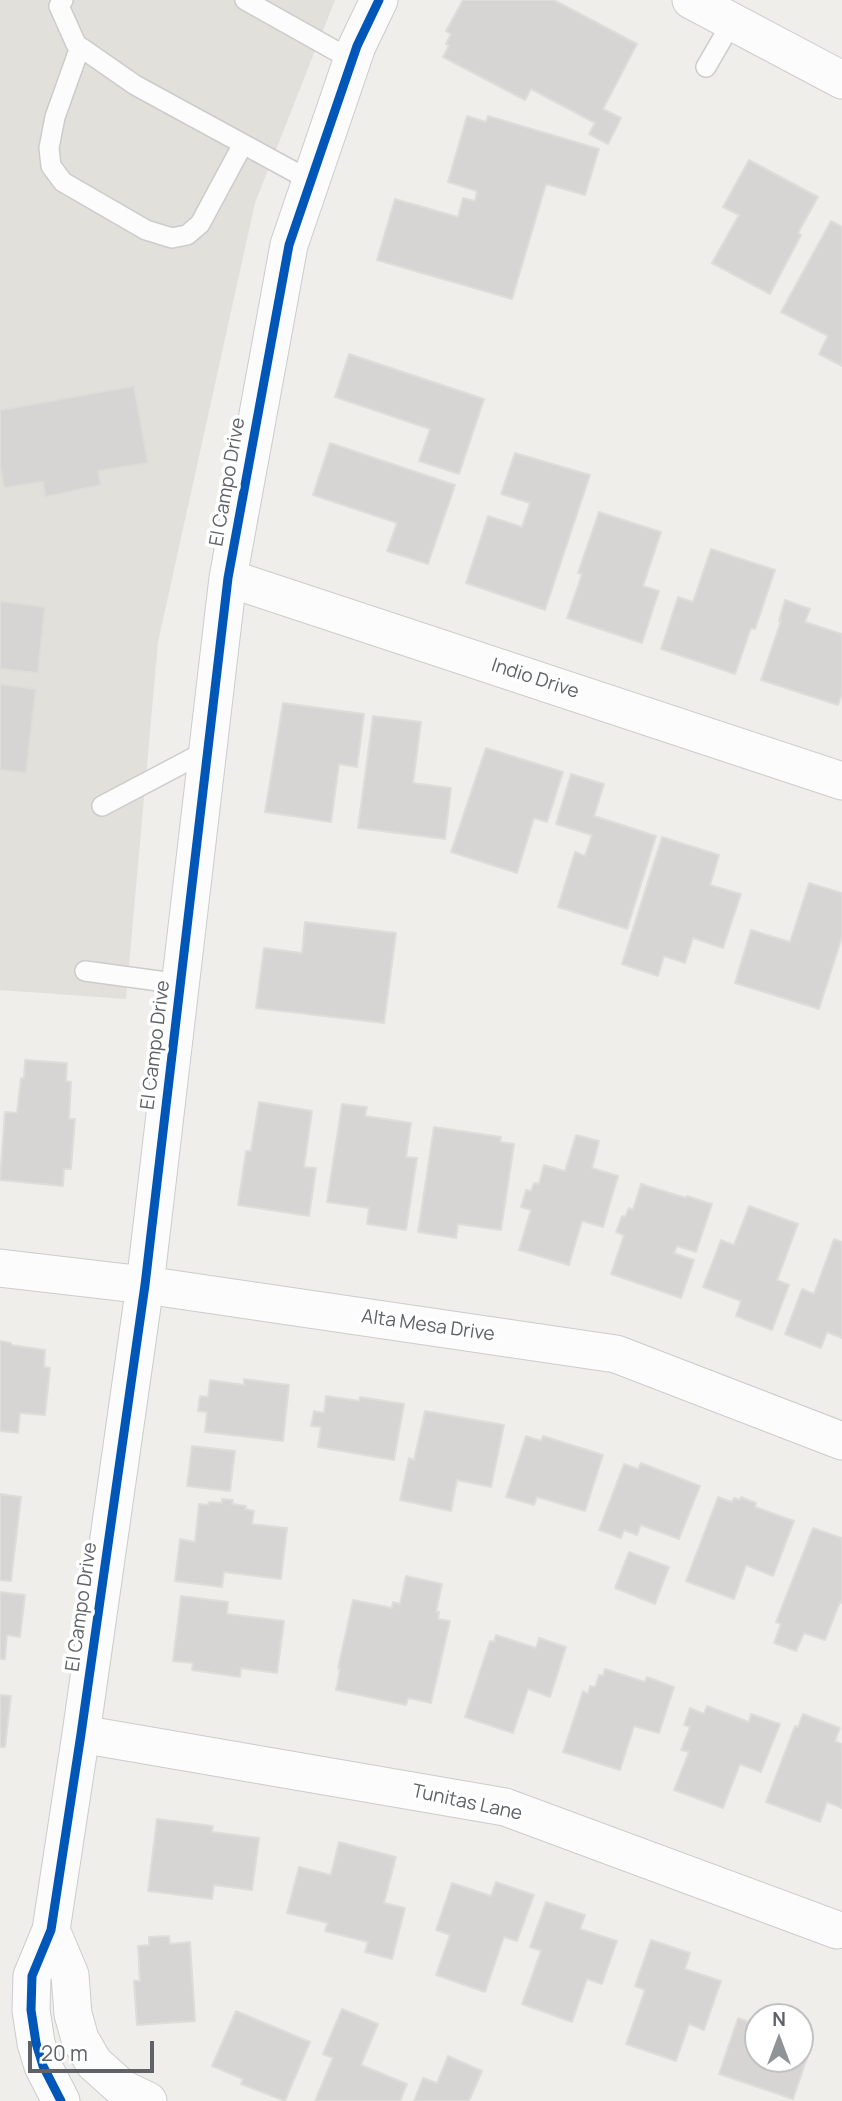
<!DOCTYPE html>
<html>
<head>
<meta charset="utf-8">
<style>
  body { margin:0 }
  #map { position:relative; width:842px; height:2101px; overflow:hidden; background:#efeeea; font-family:Manrope,sans-serif }
  canvas { display:block }
  .north { position:absolute; left:744px; top:2003px; width:70px; height:70px; box-sizing:border-box; background:#fff; border:2px solid #bfc1c3; border-radius:50%; rotate:0deg; font-size:19px; font-weight:700; line-height:28px; text-align:center; color:#5f6368 }
  .north::after { content:''; display:block; margin:auto; width:24px; height:32px; background:#919496; clip-path:polygon(50% 0,100% 100%,50% 72%,0 100%) }
  .scale { position:absolute; left:28px; top:2041px; width:126px; height:32px; box-sizing:border-box; border:4px solid #5f6368; border-top:0; padding-left:9px; font-size:21px; line-height:24px; white-space:nowrap; color:#5f6368; -webkit-text-stroke:5px #fff; paint-order:stroke }
</style>
</head>
<body>
<div id="map">
<canvas width="842" height="2101"></canvas>
<div class="north">N</div>
<div class="scale">20 m</div>
</div>
<script>
const ctx = document.querySelector('canvas').getContext('2d');
ctx.lineJoin = 'round';
function fillPath(path, color) { ctx.fillStyle = color; ctx.fill(path, 'evenodd'); }
const poly = rows => new Path2D(rows.map(r => 'M' + r).join(''));
function strokePath(path, color, width, dash) { ctx.strokeStyle = color; ctx.lineWidth = width; ctx.lineCap = dash ? 'butt' : 'round'; ctx.setLineDash(dash || []); ctx.stroke(path); }
function drawText(font, color, halo, rows, align = 'center') {
  ctx.font = font + ' Manrope,sans-serif'; ctx.lineWidth = 7; ctx.setLineDash([]); ctx.textBaseline = 'middle'; ctx.strokeStyle = halo; ctx.fillStyle = color; for (const [text, x, y, turn = 0] of rows) {
    ctx.save(); ctx.translate(x, y); ctx.rotate((+turn || 0) * Math.PI / 180); ctx.textAlign = isNaN(turn) ? turn : align; if (halo) ctx.strokeText(text, 0, 0); ctx.fillText(text, 0, 0); ctx.restore();
  }
}
fillPath(poly([
  [0,0,335,0,255,203,158,642,126,999,0,990]
]), '#e2e0da');
const building = poly([
  [463,0,554,0,637,44,603,109,621,118,608,144,589,134,595,123,531,89,525,100,443,57,449,46,446,44,451,34,446,31,463,0],
  [467,116,486,122,488,116,599,149,585,195,546,184,512,299,377,260,395,199,458,217,463,198,475,201,477,191,448,182,467,116],
  [749,160,818,197,798,233,801,235,770,294,712,263,739,215,723,207,749,160],
  [831,221,842,227,842,366,819,354,828,336,781,312,831,221],
  [349,354,484,399,459,474,419,461,430,429,335,397,349,354],
  [134,386,148,463,98,471,101,485,45,497,43,482,4,488,0,466,0,410,134,386],
  [330,443,455,485,428,564,387,551,397,523,313,495,330,443],
  [515,453,590,475,545,610,466,583,488,516,522,527,530,503,501,494,515,453],
  [599,512,661,532,643,586,659,591,642,643,567,618,582,574,578,573,599,512],
  [711,549,775,570,755,629,751,628,735,674,661,649,678,597,693,602,711,549],
  [785,600,810,609,805,622,842,634,842,694,838,705,761,680,781,621,779,621,785,600],
  [0,601,45,607,38,673,0,669,0,601],
  [0,684,36,689,26,773,0,770,0,684],
  [283,703,364,714,357,767,339,764,331,822,265,812,283,703],
  [373,716,421,722,413,783,451,788,445,839,358,828,373,716],
  [486,748,563,772,547,822,534,818,517,873,451,852,486,748],
  [571,774,604,784,594,816,656,836,627,929,558,907,575,852,585,856,592,835,556,824,571,774],
  [662,837,719,855,710,885,741,894,723,948,693,938,685,963,664,956,658,976,622,964,662,837],
  [809,883,842,893,842,937,819,1009,735,983,751,930,790,942,809,883],
  [305,922,396,933,384,1023,256,1008,264,948,302,953,305,922],
  [25,1060,67,1063,66,1081,71,1082,69,1119,75,1119,71,1169,64,1169,63,1186,0,1180,5,1112,17,1113,21,1078,24,1078,25,1060],
  [259,1102,312,1111,304,1167,316,1168,309,1216,238,1205,246,1151,251,1151,259,1102],
  [342,1104,367,1107,365,1116,411,1123,406,1157,417,1158,406,1230,367,1224,369,1208,327,1202,342,1104],
  [434,1127,501,1137,500,1142,514,1144,501,1230,458,1224,456,1238,418,1232,434,1127],
  [576,1135,599,1141,592,1168,618,1176,603,1227,582,1221,569,1265,519,1250,531,1210,521,1207,526,1190,531,1191,534,1183,539,1184,544,1165,565,1171,576,1135],
  [641,1184,686,1198,687,1196,712,1204,696,1252,677,1246,674,1253,694,1260,681,1298,611,1274,624,1235,616,1232,622,1216,625,1217,629,1208,633,1210,641,1184],
  [749,1206,798,1224,777,1280,789,1285,772,1330,736,1316,741,1301,703,1287,721,1240,734,1245,749,1206],
  [834,1239,842,1242,842,1338,827,1332,821,1348,785,1334,802,1289,814,1294,834,1239],
  [0,1341,11,1343,11,1345,45,1350,44,1367,50,1368,45,1415,20,1413,18,1433,0,1431,0,1341],
  [244,1379,289,1385,283,1441,205,1432,207,1412,198,1411,200,1396,208,1397,210,1380,244,1385,244,1379],
  [326,1396,359,1401,360,1397,404,1404,394,1460,318,1447,321,1427,311,1426,314,1411,324,1413,326,1396],
  [425,1411,504,1425,491,1487,457,1480,451,1511,400,1500,409,1458,414,1460,425,1411],
  [526,1436,541,1441,543,1436,603,1455,585,1511,537,1497,534,1505,506,1497,526,1436],
  [192,1446,235,1451,230,1491,187,1486,192,1446],
  [641,1463,700,1486,679,1539,641,1525,637,1535,624,1530,621,1538,599,1530,624,1464,638,1469,641,1463],
  [0,1494,21,1497,11,1581,0,1580,0,1494],
  [718,1497,732,1502,734,1498,740,1500,741,1497,756,1503,755,1507,794,1521,773,1576,746,1565,734,1599,686,1581,718,1497],
  [222,1499,233,1500,232,1504,246,1506,245,1509,254,1511,252,1524,287,1528,281,1579,224,1572,222,1587,175,1581,180,1539,195,1542,199,1504,208,1505,209,1502,222,1503,222,1499],
  [813,1528,842,1538,842,1603,840,1602,825,1640,804,1633,796,1651,774,1643,781,1624,776,1622,813,1528],
  [629,1552,669,1567,655,1604,615,1588,629,1552],
  [406,1576,442,1584,436,1612,439,1612,438,1619,450,1621,431,1703,408,1698,406,1705,336,1690,340,1669,338,1668,353,1600,392,1608,393,1602,400,1604,406,1576],
  [0,1592,25,1595,20,1637,7,1635,5,1659,0,1659,0,1592],
  [181,1596,228,1602,227,1614,284,1621,277,1673,241,1668,240,1677,192,1670,193,1663,173,1661,181,1596],
  [496,1635,536,1648,539,1638,566,1647,550,1697,528,1689,513,1733,465,1717,490,1641,494,1642,496,1635],
  [605,1669,645,1682,647,1677,674,1687,659,1733,634,1726,620,1770,563,1752,583,1691,588,1694,590,1686,595,1687,599,1675,603,1676,605,1669],
  [0,1695,11,1696,5,1747,0,1747,0,1695],
  [707,1706,749,1722,751,1714,780,1724,761,1772,740,1764,723,1808,674,1790,689,1752,681,1750,690,1727,684,1725,690,1708,704,1714,707,1706],
  [803,1714,840,1728,835,1741,842,1744,842,1808,827,1802,820,1822,766,1802,795,1726,798,1727,803,1714],
  [157,1819,213,1826,212,1832,259,1838,252,1890,214,1885,212,1899,148,1891,157,1819],
  [339,1842,396,1857,384,1903,405,1908,392,1959,365,1952,368,1942,325,1931,328,1923,287,1913,299,1867,331,1875,339,1842],
  [496,1882,534,1895,517,1941,504,1937,485,1992,436,1975,450,1935,436,1930,452,1883,491,1896,496,1882],
  [546,1902,585,1915,580,1929,617,1941,602,1984,587,1979,572,2022,522,2004,541,1951,530,1947,546,1902],
  [169,1936,170,1944,190,1942,195,2021,137,2025,134,1981,140,1981,138,1946,149,1945,149,1937,169,1936],
  [651,1940,690,1953,685,1969,721,1981,704,2030,689,2024,676,2061,626,2044,645,1990,635,1986,651,1940],
  [342,2009,378,2024,361,2065,407,2084,400,2101,315,2101,333,2058,323,2054,342,2009],
  [236,2011,310,2042,285,2101,241,2084,243,2079,212,2066,236,2011],
  [738,2018,758,2025,758,2059,800,2059,800,2045,810,2049,793,2099,719,2074,738,2018],
  [448,2056,482,2071,469,2101,414,2101,423,2078,437,2083,448,2056]
]);
fillPath(building, '#d6d5d3');
strokePath(building, '#deddd9', 2);
const service = poly([
  [63,0,59,6,76,44,135,85,311,181],
  [245,0,352,60],
  [80,47,55,117,49,148,51,166,63,182,146,230,172,238,187,235,200,224,243,144],
  [706,67,732,22],
  [102,806,208,750],
  [85,971,181,984]
]);
const minor = poly([
  [691,0,842,80],
  [228,578,842,781],
  [0,1268,145,1285,616,1354,842,1441],
  [81,1734,505,1807,837,1930],
  [51,1930,70,1975,73,2014,80,2039,94,2063,123,2089,148,2101],
  [61,2101,43,2066,36,2043,31,2010,32,1976,51,1930,81,1734,145,1285,228,578,289,245,357,46,379,0]
]);
strokePath(service, '#cbcccc', 22);
strokePath(minor, '#cbcccc', 39);
strokePath(service, '#fdfcfc', 19);
strokePath(minor, '#fdfcfc', 37);
strokePath(poly([
  [61,2101,43,2066,36,2043,31,2010,32,1976,51,1930,81,1734,145,1285,228,578,289,245,357,46,379,0]
]), '#0057b8', 9);
drawText('19px', '#5f6368', '#fff', [
  ["El Campo Drive",228,482,-80],
  ["Indio Drive",535,679,18],
  ["El Campo Drive",156,1045,-83],
  ["Alta Mesa Drive",428,1326,8],
  ["El Campo Drive",82,1607,-82],
  ["Tunitas Lane",467,1803,12]
]);
</script>
</body>
</html>
